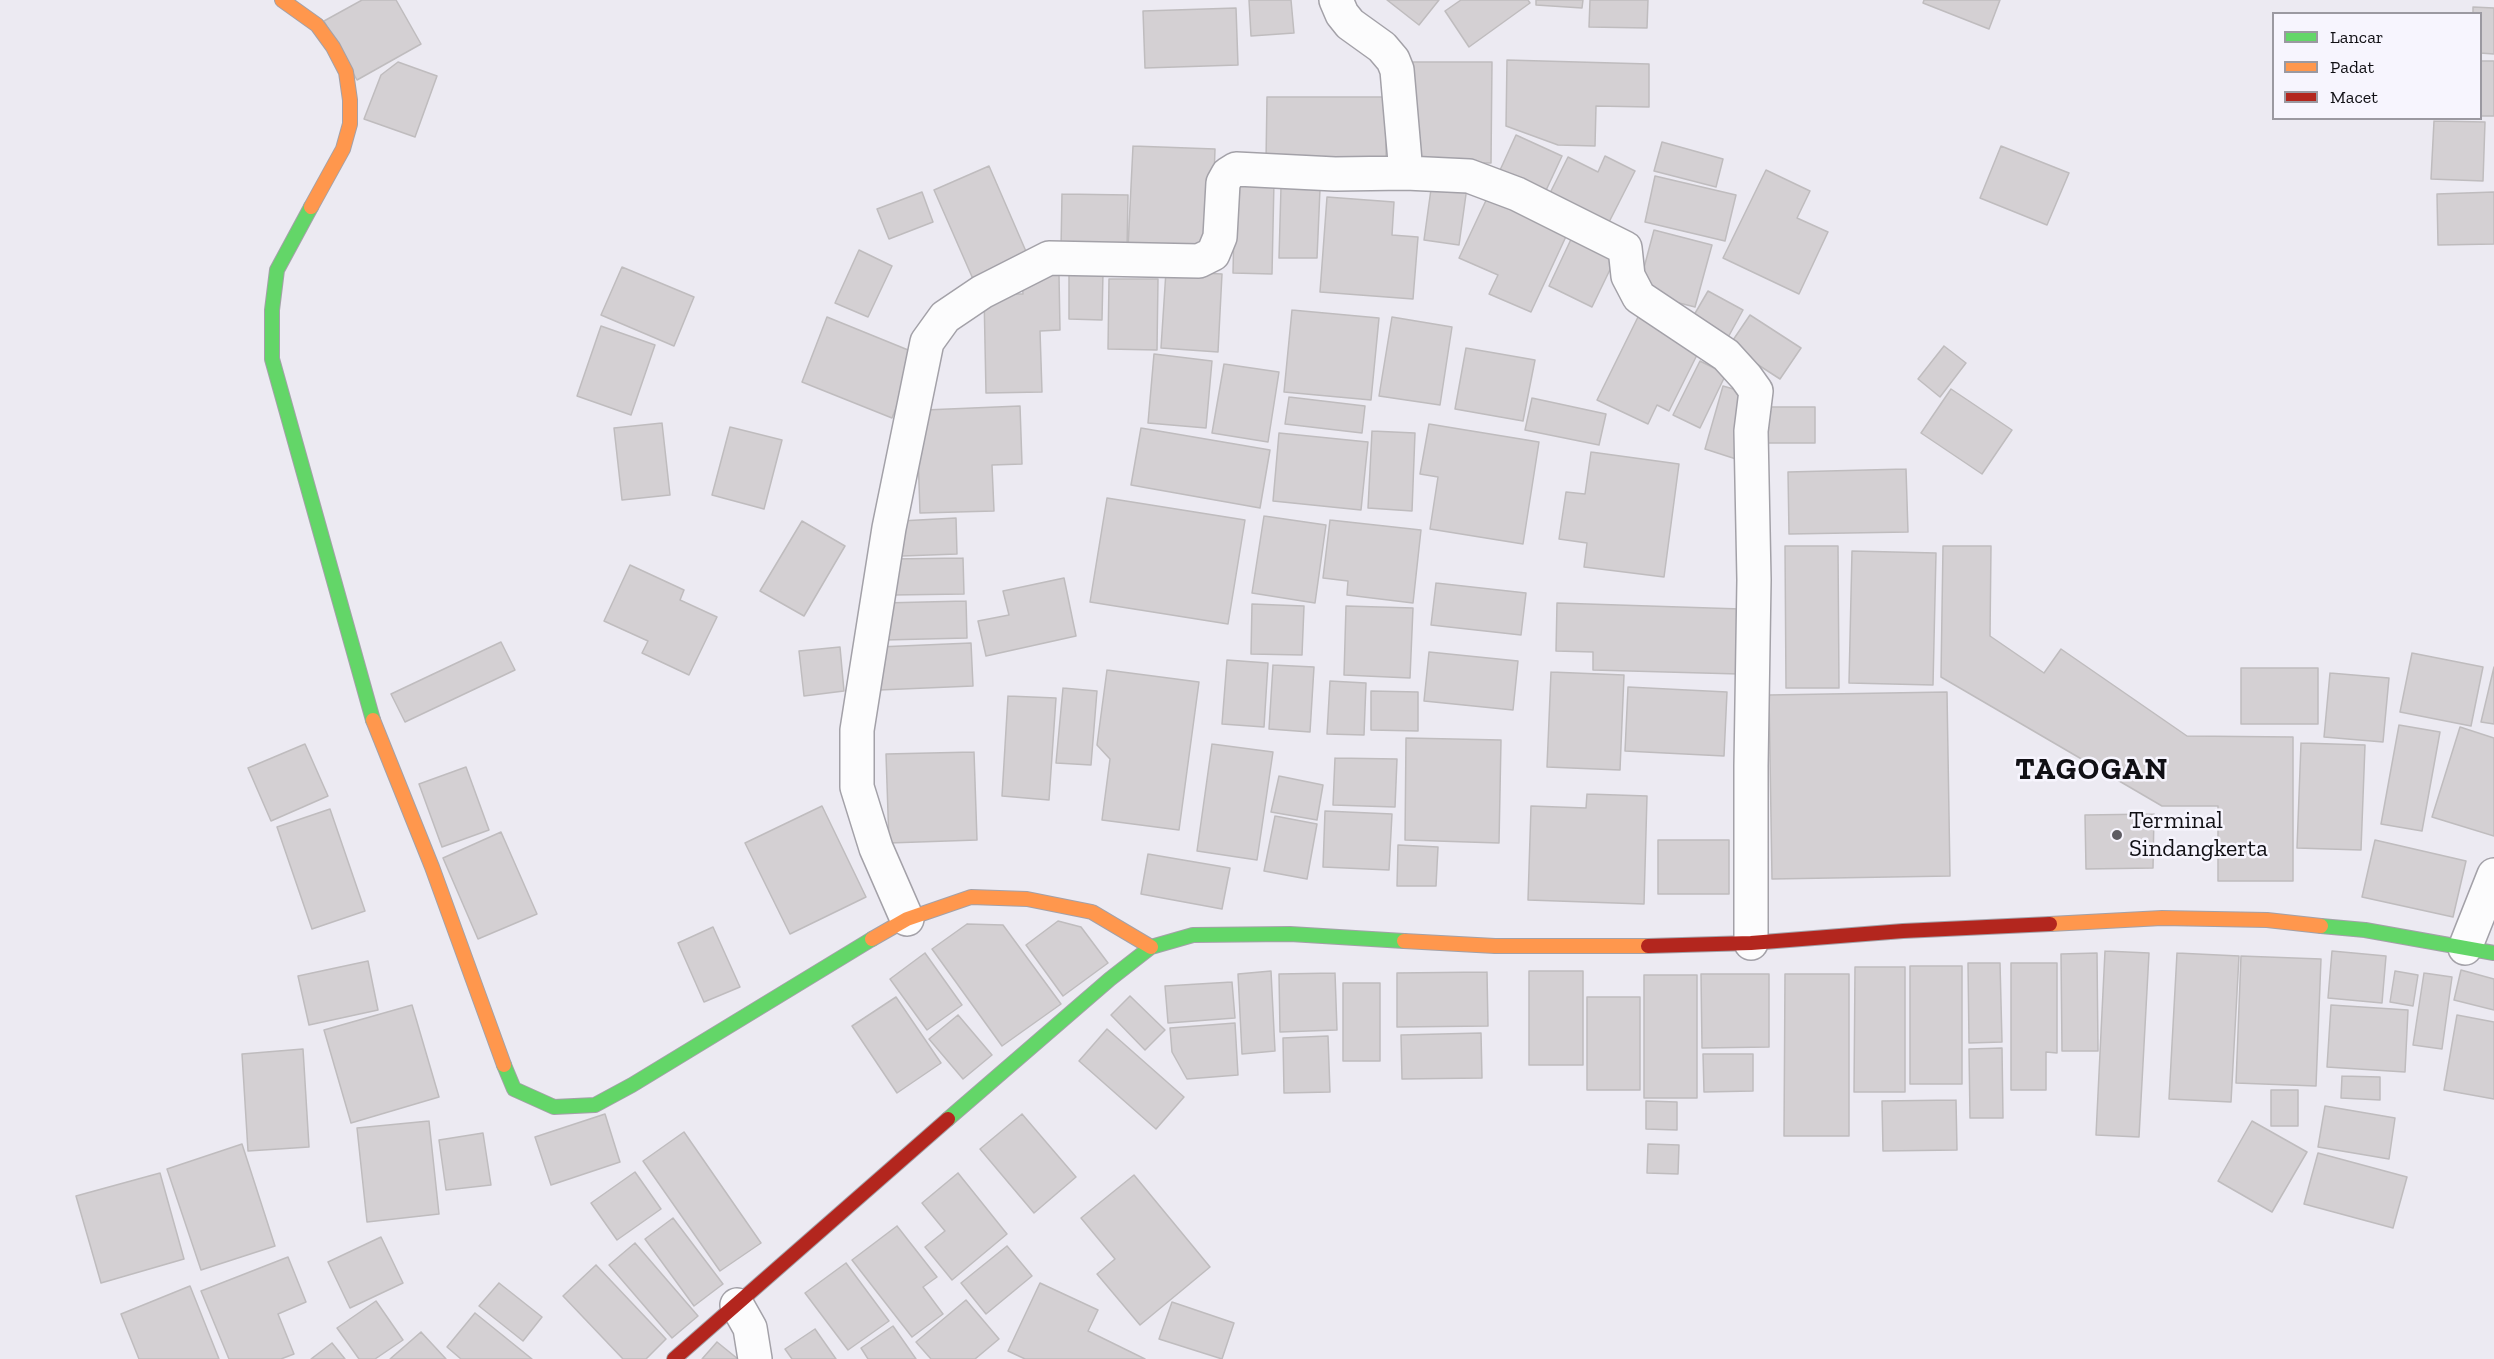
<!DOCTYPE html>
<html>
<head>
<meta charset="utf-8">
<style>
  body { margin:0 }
  #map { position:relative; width:2494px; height:1359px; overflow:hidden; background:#eceaf2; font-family:"Zilla Slab",serif }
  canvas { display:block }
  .legend { position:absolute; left:2272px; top:12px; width:210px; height:108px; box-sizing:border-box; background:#f7f5fe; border:2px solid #9b99a1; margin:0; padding:8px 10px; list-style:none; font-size:18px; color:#111015 }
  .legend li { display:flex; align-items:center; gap:12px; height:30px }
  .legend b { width:30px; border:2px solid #9b99a1 }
</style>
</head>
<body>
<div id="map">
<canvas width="2494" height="1359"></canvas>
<ul class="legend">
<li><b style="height:8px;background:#63d668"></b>Lancar</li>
<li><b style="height:8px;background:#ff974d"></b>Padat</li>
<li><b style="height:8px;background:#b3261e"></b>Macet</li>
</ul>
</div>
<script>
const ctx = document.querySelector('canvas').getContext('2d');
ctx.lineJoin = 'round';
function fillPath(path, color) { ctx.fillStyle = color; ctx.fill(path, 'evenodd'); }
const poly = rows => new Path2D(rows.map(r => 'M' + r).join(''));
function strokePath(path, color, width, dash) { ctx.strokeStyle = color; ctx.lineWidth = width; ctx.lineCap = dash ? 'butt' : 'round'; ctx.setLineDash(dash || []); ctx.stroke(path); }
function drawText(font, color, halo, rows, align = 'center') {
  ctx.font = font + ' "Zilla Slab",serif'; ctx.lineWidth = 5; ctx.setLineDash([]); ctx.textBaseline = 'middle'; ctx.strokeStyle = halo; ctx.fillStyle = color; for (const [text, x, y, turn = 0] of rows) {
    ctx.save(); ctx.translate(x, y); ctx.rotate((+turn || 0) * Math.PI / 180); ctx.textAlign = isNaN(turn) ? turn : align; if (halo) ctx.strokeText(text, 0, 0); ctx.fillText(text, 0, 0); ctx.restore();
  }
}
const building = poly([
  [362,0,396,0,421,44,357,80,324,21,362,0],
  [1249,0,1291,0,1294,33,1251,36,1249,0],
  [1387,0,1439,0,1419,25,1387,0],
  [1461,0,1528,0,1530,3,1469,47,1445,11,1461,0],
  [1536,0,1583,0,1582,8,1536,5,1536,0],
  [1590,0,1648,0,1647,28,1589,27,1590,0],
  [1924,0,2000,0,1989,29,1923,3,1924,0],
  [2473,7,2494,8,2494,54,2480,53,2480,14,2473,14,2473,7],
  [1236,8,1238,65,1145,68,1143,11,1236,8],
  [1507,60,1649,64,1649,107,1596,106,1595,146,1558,145,1506,126,1507,60],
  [2480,61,2494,61,2494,116,2480,116,2480,61],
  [398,62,437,76,415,137,364,119,381,75,398,62],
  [1412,62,1492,62,1491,163,1412,162,1412,62],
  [1267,97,1386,97,1386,161,1266,161,1267,97],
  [2434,121,2485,122,2483,181,2431,179,2434,121],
  [1516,135,1562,156,1542,199,1496,179,1516,135],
  [1662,142,1723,159,1716,187,1654,171,1662,142],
  [1133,146,1215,149,1212,235,1206,251,1128,248,1133,146],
  [2001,146,2069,173,2047,225,1980,198,2001,146],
  [1605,156,1635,171,1605,230,1546,201,1568,157,1598,172,1605,156],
  [989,166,1028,256,973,279,934,190,989,166],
  [1766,170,1810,191,1797,218,1828,232,1799,294,1723,258,1766,170],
  [1655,176,1736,195,1725,241,1645,222,1655,176],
  [1235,181,1274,181,1272,274,1233,273,1235,181],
  [1432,182,1467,187,1459,245,1424,240,1432,182],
  [1281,187,1320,189,1317,258,1279,258,1281,187],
  [922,192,933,222,889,239,877,209,922,192],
  [2494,192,2494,244,2438,245,2437,194,2494,192],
  [1062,194,1128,195,1127,249,1061,248,1062,194],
  [1489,194,1569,230,1531,312,1489,294,1498,275,1459,258,1489,194],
  [1327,197,1394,202,1392,235,1418,237,1413,299,1320,292,1327,197],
  [1654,230,1712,245,1695,307,1644,294,1641,279,1654,230],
  [1574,233,1618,253,1592,307,1549,286,1574,233],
  [859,250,892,266,868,317,835,303,859,250],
  [622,267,694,297,674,346,601,315,622,267],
  [1166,271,1222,274,1218,352,1161,348,1166,271],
  [1069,272,1103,272,1102,320,1069,319,1069,272],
  [1059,275,1060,330,1040,331,1042,392,986,393,984,294,1023,294,1022,276,1059,275],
  [1109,279,1158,279,1157,350,1108,349,1109,279],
  [1708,291,1743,310,1726,341,1690,322,1708,291],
  [1292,310,1379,318,1371,400,1284,392,1292,310],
  [1639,315,1702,345,1669,411,1657,405,1648,424,1597,400,1639,315],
  [1750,315,1801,348,1780,379,1729,346,1750,315],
  [827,317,918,354,892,418,802,382,827,317],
  [1392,317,1452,327,1440,405,1379,396,1392,317],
  [601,326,655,345,631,415,577,396,601,326],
  [1944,346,1966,363,1940,397,1918,379,1944,346],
  [1466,348,1535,360,1523,421,1455,409,1466,348],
  [1154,354,1212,361,1206,428,1148,423,1154,354],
  [1700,361,1726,374,1700,428,1673,415,1700,361],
  [1224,364,1279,372,1268,442,1212,433,1224,364],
  [1723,386,1754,395,1736,459,1705,449,1723,386],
  [1951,389,2012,430,1982,474,1921,433,1951,389],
  [1289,397,1365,406,1362,433,1285,424,1289,397],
  [1532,398,1606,414,1599,445,1525,430,1532,398],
  [1020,406,1022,464,992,465,994,511,920,513,917,424,925,410,1020,406],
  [1759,407,1815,407,1815,443,1759,443,1759,407],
  [662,423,670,495,622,500,614,428,662,423],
  [1429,424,1539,442,1523,544,1430,529,1438,477,1420,474,1429,424],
  [730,427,782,440,764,509,712,495,730,427],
  [1141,428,1270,450,1260,508,1131,485,1141,428],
  [1372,431,1415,433,1412,511,1368,508,1372,431],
  [1279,433,1368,442,1361,510,1273,501,1279,433],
  [1591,452,1679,464,1664,577,1584,567,1587,543,1559,539,1566,492,1585,494,1591,452],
  [1906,469,1908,532,1789,534,1788,472,1906,469],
  [1107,498,1245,520,1228,624,1090,602,1107,498],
  [1264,516,1326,525,1315,603,1252,593,1264,516],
  [956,518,957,554,902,556,900,521,956,518],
  [1330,520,1421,530,1413,603,1347,595,1348,581,1323,578,1330,520],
  [802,521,845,546,804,616,760,591,802,521],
  [1785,546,1838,546,1839,688,1786,688,1785,546],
  [1943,546,1991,546,1990,636,2044,673,2061,649,2187,736,2293,737,2293,881,2218,881,2218,806,2162,806,1941,677,1943,546],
  [1852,551,1936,553,1933,685,1849,683,1852,551],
  [963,558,964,594,892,595,891,559,963,558],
  [630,565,684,590,680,600,717,617,689,675,642,653,648,641,604,621,630,565],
  [1064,578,1076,636,986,656,978,621,1009,615,1003,591,1064,578],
  [1436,583,1526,593,1521,635,1431,625,1436,583],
  [966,601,967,638,884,640,883,603,966,601],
  [1557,603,1741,609,1739,674,1593,670,1593,652,1556,651,1557,603],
  [1252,604,1304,606,1302,655,1251,654,1252,604],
  [1346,606,1413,608,1410,678,1344,675,1346,606],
  [501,642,515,670,405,722,391,694,501,642],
  [971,643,973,686,879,690,878,647,971,643],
  [840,647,844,691,804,696,799,651,840,647],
  [1429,652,1518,661,1513,710,1424,701,1429,652],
  [2412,653,2483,667,2471,726,2400,712,2412,653],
  [1227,660,1268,663,1264,727,1222,724,1227,660],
  [1273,665,1314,667,1310,732,1269,729,1273,665],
  [2494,667,2494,724,2481,722,2494,667],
  [2241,668,2318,668,2318,724,2241,724,2241,668],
  [1107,670,1199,682,1179,830,1102,820,1110,759,1097,745,1107,670],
  [1551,672,1624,675,1620,770,1547,767,1551,672],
  [2330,673,2389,678,2383,742,2324,737,2330,673],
  [1330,681,1366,683,1364,735,1327,734,1330,681],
  [1628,687,1727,692,1724,756,1625,751,1628,687],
  [1063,688,1097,691,1091,765,1056,763,1063,688],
  [1371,691,1418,692,1418,731,1371,730,1371,691],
  [1947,692,1950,876,1772,879,1769,695,1947,692],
  [1008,696,1056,698,1049,800,1002,796,1008,696],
  [2399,725,2440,732,2422,831,2381,824,2399,725],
  [2460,727,2494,738,2494,836,2432,817,2460,727],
  [1406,738,1501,740,1499,843,1405,840,1406,738],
  [2301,743,2365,745,2361,850,2297,848,2301,743],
  [305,744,328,796,271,821,248,768,305,744],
  [1212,744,1273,752,1257,860,1197,851,1212,744],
  [974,752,977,840,889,843,886,754,974,752],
  [1335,758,1397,759,1395,807,1333,805,1335,758],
  [466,767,489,830,442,847,419,784,466,767],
  [1279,776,1323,785,1317,820,1271,812,1279,776],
  [1587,794,1647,796,1644,904,1528,900,1531,806,1586,808,1587,794],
  [822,806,866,897,790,934,745,843,822,806],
  [330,809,365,911,312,929,277,827,330,809],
  [1325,811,1392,814,1389,870,1323,867,1325,811],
  [2154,814,2153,868,2086,869,2085,815,2154,814],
  [1275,816,1317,824,1307,879,1264,871,1275,816],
  [501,832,537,914,478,939,443,858,501,832],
  [1658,840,1729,840,1729,894,1658,894,1658,840],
  [2375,840,2466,861,2453,917,2362,897,2375,840],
  [1398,845,1438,847,1436,886,1397,886,1398,845],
  [1148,854,1230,868,1222,909,1141,894,1148,854],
  [1058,921,1081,927,1108,963,1063,996,1026,945,1058,921],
  [967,924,1003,925,1061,1004,1002,1046,932,949,967,924],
  [713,927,740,987,704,1002,678,943,713,927],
  [2105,951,2149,953,2139,1137,2096,1135,2105,951],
  [2332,951,2386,956,2382,1003,2328,998,2332,951],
  [925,953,962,1005,927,1030,890,979,925,953],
  [2097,953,2098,1051,2062,1051,2061,954,2097,953],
  [2177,953,2239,956,2231,1102,2169,1099,2177,953],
  [2241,956,2321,959,2316,1086,2236,1083,2241,956],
  [368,961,378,1010,309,1025,298,976,368,961],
  [1968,963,2000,963,2002,1042,1969,1043,1968,963],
  [2011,963,2057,963,2057,1053,2046,1052,2046,1090,2011,1090,2011,963],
  [1910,966,1962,966,1962,1084,1910,1084,1910,966],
  [1855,967,1905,967,1905,1092,1854,1092,1855,967],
  [2461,970,2494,979,2494,1010,2454,1000,2461,970],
  [1271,971,1275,1051,1242,1054,1238,974,1271,971],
  [1529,971,1583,971,1583,1065,1529,1065,1529,971],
  [2395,971,2418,975,2413,1006,2390,1002,2395,971],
  [1487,972,1488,1026,1397,1027,1397,973,1487,972],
  [1335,973,1337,1030,1280,1032,1279,974,1335,973],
  [2424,973,2452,977,2442,1049,2413,1045,2424,973],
  [1701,974,1769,974,1769,1047,1702,1048,1701,974],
  [1785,974,1849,974,1849,1136,1784,1136,1785,974],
  [1644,975,1697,975,1697,1098,1644,1098,1644,975],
  [1232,982,1235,1018,1168,1023,1165,986,1232,982],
  [1343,983,1380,983,1380,1061,1343,1061,1343,983],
  [1130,996,1165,1030,1145,1050,1111,1015,1130,996],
  [896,997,941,1063,897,1093,852,1026,896,997],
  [1587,997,1640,997,1640,1090,1587,1090,1587,997],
  [412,1005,439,1097,351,1123,324,1030,412,1005],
  [2331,1005,2408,1010,2405,1072,2327,1067,2331,1005],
  [958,1015,992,1055,963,1079,929,1039,958,1015],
  [2457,1015,2494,1022,2494,1099,2444,1090,2457,1015],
  [1235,1023,1238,1075,1187,1079,1172,1052,1170,1028,1235,1023],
  [1107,1029,1184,1097,1156,1129,1079,1061,1107,1029],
  [1481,1033,1482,1078,1402,1079,1401,1035,1481,1033],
  [1328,1036,1330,1092,1284,1093,1283,1038,1328,1036],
  [2002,1048,2003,1118,1970,1118,1969,1049,2002,1048],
  [303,1049,309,1147,248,1151,242,1054,303,1049],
  [1703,1054,1753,1054,1753,1091,1704,1092,1703,1054],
  [2342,1076,2380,1077,2380,1100,2341,1098,2342,1076],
  [2271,1090,2298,1090,2298,1126,2271,1126,2271,1090],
  [1956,1100,1957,1150,1883,1151,1882,1101,1956,1100],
  [1646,1101,1677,1102,1677,1130,1646,1129,1646,1101],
  [2325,1106,2395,1118,2389,1159,2318,1147,2325,1106],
  [605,1114,620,1162,551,1185,535,1137,605,1114],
  [1022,1114,1076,1177,1034,1213,980,1149,1022,1114],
  [429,1121,439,1214,367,1222,357,1128,429,1121],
  [2252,1121,2307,1152,2272,1212,2218,1181,2252,1121],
  [684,1132,761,1243,720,1271,643,1161,684,1132],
  [483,1133,491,1185,446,1190,439,1140,483,1133],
  [242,1144,275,1246,201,1270,167,1169,242,1144],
  [1648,1144,1679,1145,1678,1174,1647,1173,1648,1144],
  [2318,1153,2407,1177,2393,1228,2304,1204,2318,1153],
  [635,1172,661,1209,617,1240,591,1203,635,1172],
  [160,1173,184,1259,101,1283,76,1196,160,1173],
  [958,1173,1007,1234,952,1280,925,1247,945,1231,922,1203,958,1173],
  [1134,1175,1210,1267,1140,1325,1097,1274,1115,1259,1081,1218,1134,1175],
  [673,1218,723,1284,694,1306,645,1239,673,1218],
  [897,1226,937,1277,923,1287,943,1314,912,1337,852,1260,897,1226],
  [381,1237,403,1283,350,1308,328,1262,381,1237],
  [635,1243,698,1316,672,1338,609,1265,635,1243],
  [1007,1246,1032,1276,986,1314,961,1283,1007,1246],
  [288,1257,306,1302,278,1314,294,1354,281,1359,229,1359,201,1291,288,1257],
  [846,1263,889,1321,848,1350,805,1293,846,1263],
  [596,1265,666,1339,646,1359,623,1359,563,1296,596,1265],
  [499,1283,542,1317,523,1341,479,1306,499,1283],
  [1040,1283,1098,1310,1088,1331,1145,1359,1025,1359,1008,1351,1040,1283],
  [190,1286,219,1359,139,1359,121,1314,190,1286],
  [966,1300,999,1339,975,1359,931,1359,916,1342,966,1300],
  [376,1301,403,1340,375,1359,359,1359,337,1328,376,1301],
  [1172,1302,1234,1323,1222,1359,1159,1339,1172,1302],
  [475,1313,532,1359,461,1359,447,1347,475,1313],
  [893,1326,916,1359,868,1359,861,1348,893,1326],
  [815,1329,836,1359,792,1359,785,1349,815,1329],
  [421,1332,446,1359,390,1359,421,1332],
  [717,1342,738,1359,702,1359,717,1342],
  [332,1343,345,1359,311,1359,332,1343]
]);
fillPath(building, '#d4d0d3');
strokePath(building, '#bfbcbe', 1.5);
const street = poly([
  [1336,0,1342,14,1350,24,1382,47,1393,60,1397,70,1406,173],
  [907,919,876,848,857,787,857,730,889,528,927,342,945,317,982,292,1049,258,1199,261,1213,254,1220,237,1223,183,1228,174,1236,169,1335,174,1406,173,1469,176,1517,194,1625,248,1628,276,1639,297,1726,355,1746,377,1756,391,1751,431,1754,580,1751,766,1751,943],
  [2465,948,2494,875],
  [737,1305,750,1328,755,1359]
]);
const fast = poly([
  [311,207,277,270,272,310,272,359,373,720],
  [2321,926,2365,930,2494,953],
  [504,1065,514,1089,554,1107,595,1105,632,1085,872,939],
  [948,1119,1110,979,1151,947,1193,935,1290,934,1404,941]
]);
const slow = poly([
  [282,0,317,25,333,47,346,72,350,100,350,124,343,149,311,207],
  [373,720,432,867,504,1065],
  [2050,924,2162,918,2267,920,2321,926],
  [872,939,907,919,971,897,1027,899,1092,912,1151,947],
  [1404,941,1495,946,1648,946]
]);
const jam = poly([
  [1648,946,1751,943,1903,931,2050,924],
  [674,1359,948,1119]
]);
strokePath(street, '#a3a1a8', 36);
strokePath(fast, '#a3a1a8', 16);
strokePath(slow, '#a3a1a8', 16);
strokePath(jam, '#a3a1a8', 16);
strokePath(street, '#fcfcfd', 33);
strokePath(fast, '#63d668', 14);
strokePath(slow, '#ff974d', 14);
strokePath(jam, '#b3261e', 14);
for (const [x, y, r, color] of [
  [2117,835,6,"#5e5c62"]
]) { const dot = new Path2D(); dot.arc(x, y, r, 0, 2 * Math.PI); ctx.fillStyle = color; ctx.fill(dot); strokePath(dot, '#f7f5fe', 2); }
drawText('24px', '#111015', '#f7f5fe', [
  ["Terminal",2129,821],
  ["Sindangkerta",2129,849]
], 'left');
ctx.letterSpacing = '1.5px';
drawText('bold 30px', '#111015', '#f7f5fe', [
  ["TAGOGAN",2092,770]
]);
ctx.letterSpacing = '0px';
</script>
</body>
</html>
